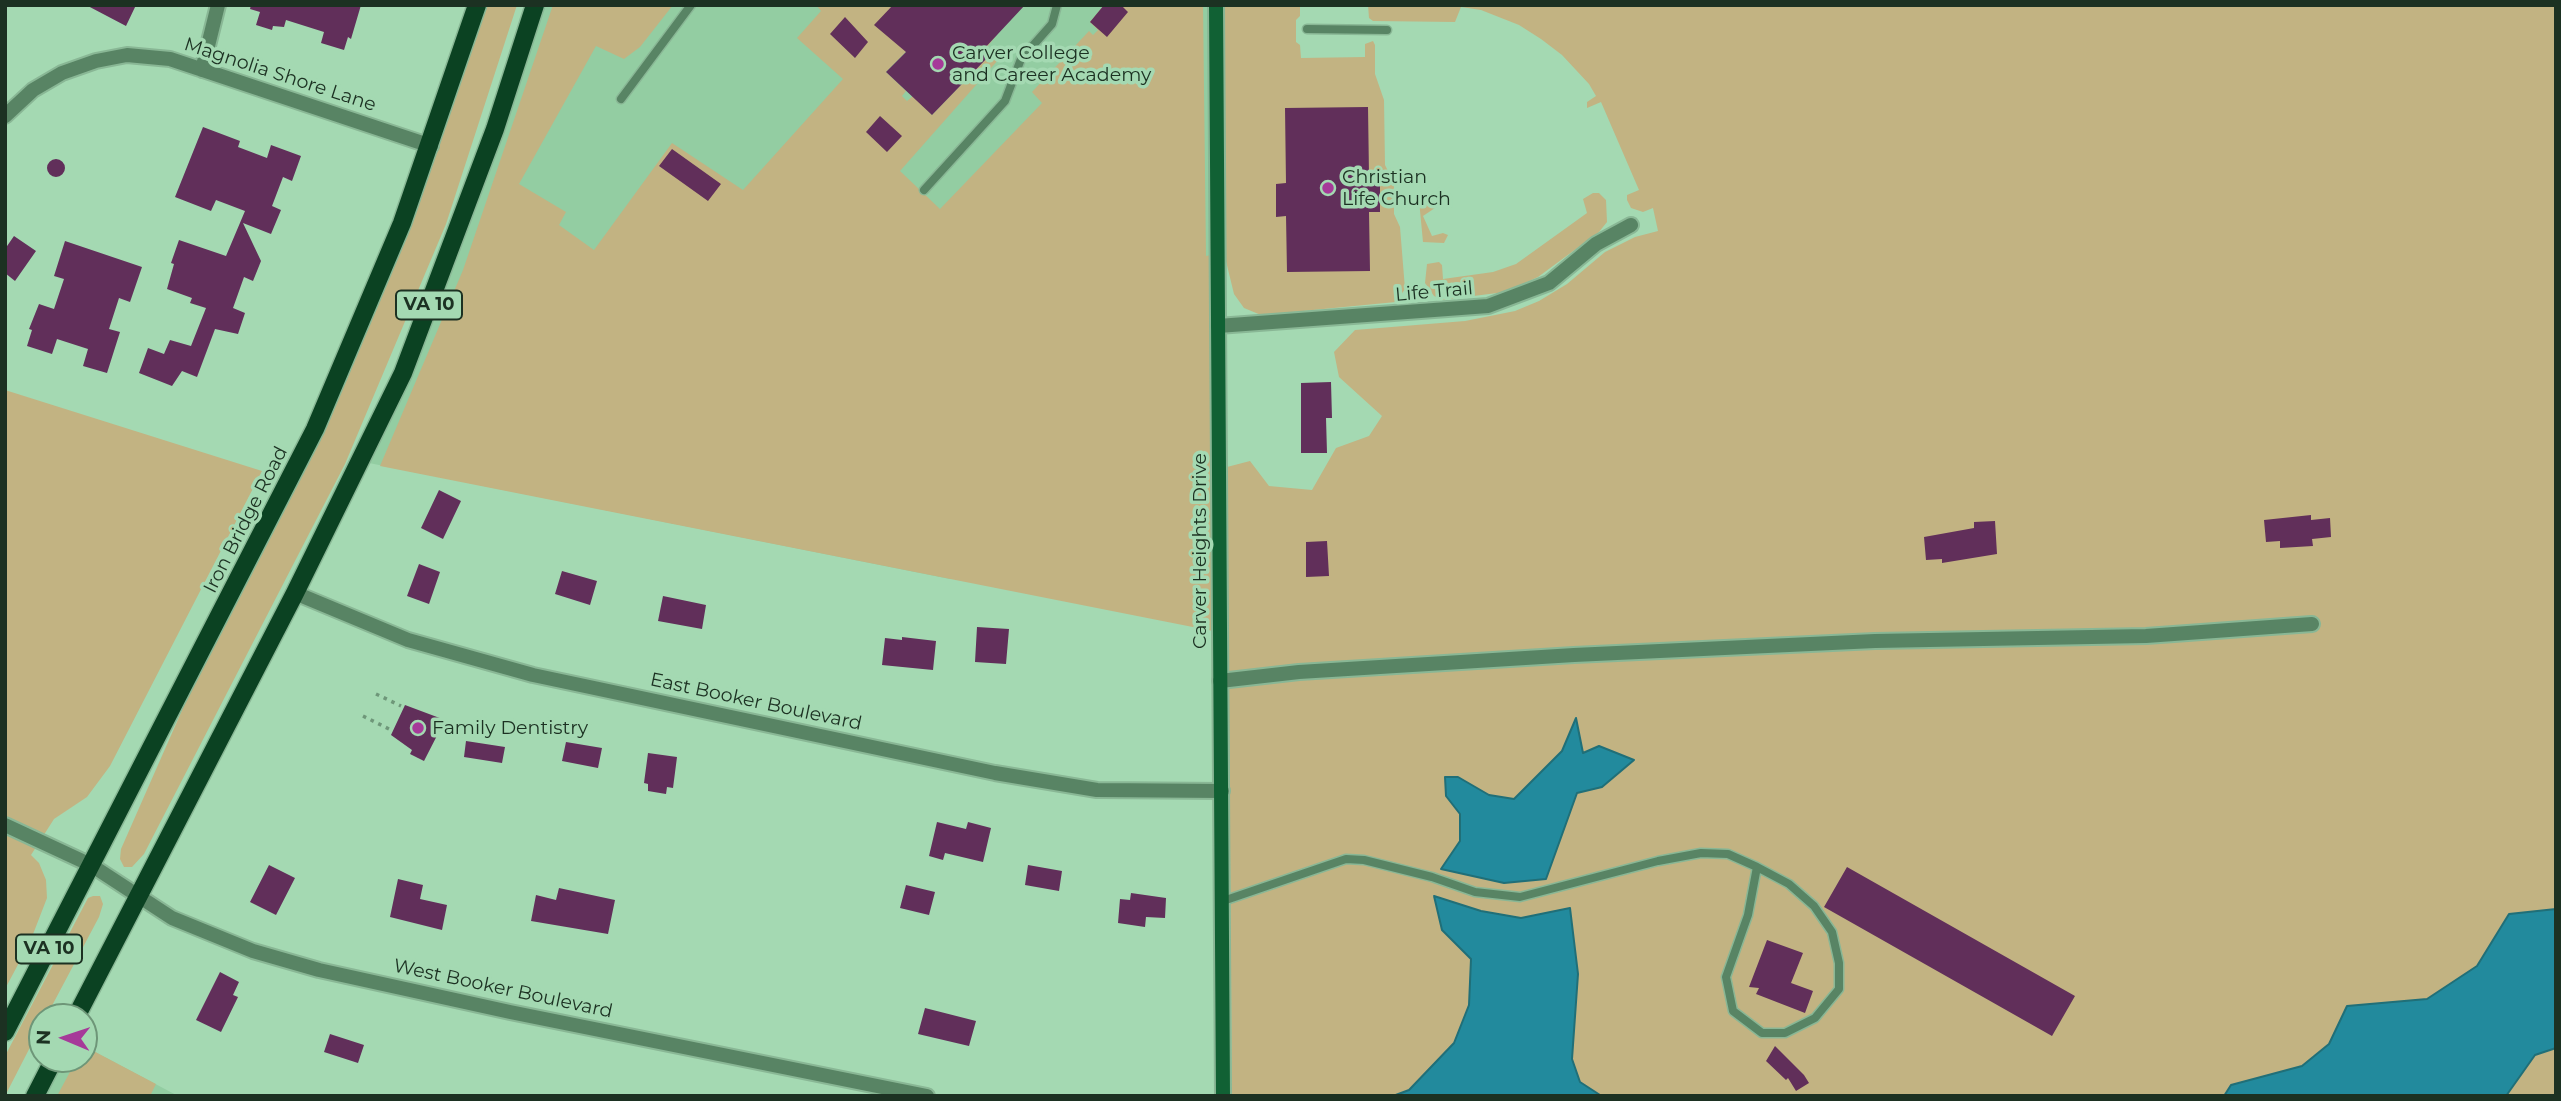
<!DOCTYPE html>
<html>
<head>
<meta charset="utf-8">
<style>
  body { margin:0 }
  #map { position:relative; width:2561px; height:1101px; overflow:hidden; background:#a4d9b2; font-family:Montserrat,sans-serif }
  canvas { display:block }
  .frame { position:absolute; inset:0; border:7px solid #1c3122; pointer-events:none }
  .north { position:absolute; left:28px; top:1003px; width:70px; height:70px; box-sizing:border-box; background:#a4d9b2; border:2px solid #6e9678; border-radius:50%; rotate:272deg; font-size:19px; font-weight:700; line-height:28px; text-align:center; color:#1c3122 }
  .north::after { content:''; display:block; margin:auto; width:24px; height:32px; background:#a63a99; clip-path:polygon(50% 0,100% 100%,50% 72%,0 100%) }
</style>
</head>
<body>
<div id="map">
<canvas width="2561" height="1101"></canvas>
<div class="frame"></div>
<div class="north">N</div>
</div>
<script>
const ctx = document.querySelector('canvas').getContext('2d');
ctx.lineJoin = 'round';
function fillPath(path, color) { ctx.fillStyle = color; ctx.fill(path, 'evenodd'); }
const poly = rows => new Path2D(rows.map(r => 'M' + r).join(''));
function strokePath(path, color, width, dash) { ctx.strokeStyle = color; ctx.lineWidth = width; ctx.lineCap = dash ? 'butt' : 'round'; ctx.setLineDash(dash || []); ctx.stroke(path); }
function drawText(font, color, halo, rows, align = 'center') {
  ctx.font = font + ' Montserrat,sans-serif'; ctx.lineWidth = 7; ctx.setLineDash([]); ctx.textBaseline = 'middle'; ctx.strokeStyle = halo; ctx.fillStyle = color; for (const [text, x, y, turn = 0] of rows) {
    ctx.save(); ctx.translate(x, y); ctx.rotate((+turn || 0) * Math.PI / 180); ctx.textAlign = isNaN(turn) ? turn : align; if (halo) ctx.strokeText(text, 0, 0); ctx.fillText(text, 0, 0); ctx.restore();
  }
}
fillPath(poly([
  [537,5,1211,5,1216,254,950,579,364,462],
  [84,1046,178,1096,35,1096,54,1059,84,1059]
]), '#93cda2');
fillPath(poly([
  [484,5,517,5,446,224,345,464,144,854,132,867,124,867,120,859,121,849,187,699,345,384,407,231,454,101],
  [553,5,673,5,640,47,624,59,596,46,519,184,566,212,559,225,594,250,672,143,743,190,843,79,797,38,821,11,816,5,928,5,940,17,886,72,906,91,902,96,907,101,913,96,932,115,989,56,969,36,995,37,987,47,999,59,900,171,940,209,1042,103,1032,92,1089,31,1093,35,1098,30,1090,22,1104,5,1203,5,1206,256,1216,254,1218,632,380,466,463,270],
  [1221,5,1337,5,1300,6,1300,16,1296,20,1296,42,1300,45,1301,58,1365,57,1365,44,1373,41,1375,45,1375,74,1384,100,1385,165,1394,183,1394,214,1400,227,1405,289,1396,302,1261,315,1244,308,1234,294,1224,253],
  [1368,5,2556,5,2556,1096,1232,1096,1227,467,1250,461,1269,486,1312,490,1336,448,1369,436,1382,416,1339,377,1334,352,1355,330,1465,321,1515,311,1539,301,1567,284,1605,252,1635,237,1658,231,1653,208,1643,212,1631,208,1627,200,1627,195,1639,190,1601,102,1587,108,1587,102,1596,96,1589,84,1562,55,1541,39,1519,25,1481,10,1461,7,1455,22,1373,21,1369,18],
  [1593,193,1599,193,1606,200,1607,222,1599,232,1538,277,1505,292,1442,300,1434,296,1425,283,1427,264,1439,262,1442,265,1443,279,1493,272,1516,264,1587,213,1583,199],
  [1427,196,1432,198,1435,208,1423,216,1432,236,1443,233,1448,235,1444,243,1423,242,1419,200],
  [5,390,262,471,110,766,87,797,54,819,31,855,39,863,46,880,47,898,30,942,5,989],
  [93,896,100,896,103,904,99,917,46,1017,42,1017,42,1024,5,1096,5,1056,88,898],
  [84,1046,156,1084,150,1096,57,1096,77,1059,84,1059]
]), '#c2b382');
const water = poly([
  [1576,718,1583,753,1599,746,1634,760,1602,787,1577,793,1546,879,1504,883,1441,869,1460,841,1460,814,1446,796,1445,777,1458,777,1489,795,1514,799,1562,751,1576,718],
  [1434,896,1481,911,1521,918,1570,908,1578,974,1572,1059,1580,1082,1600,1095,1611,1096,1393,1096,1409,1090,1454,1043,1469,1005,1471,959,1442,930,1434,896],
  [2556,909,2556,1048,2535,1055,2506,1096,2224,1096,2231,1085,2302,1066,2329,1044,2347,1006,2427,999,2477,966,2509,914,2556,909]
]);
fillPath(water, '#228a9d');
strokePath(water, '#206f78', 2);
fillPath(poly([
  [86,5,136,5,126,26],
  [251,5,361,5,351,39,348,37,344,50,321,43,324,32,286,20,284,27,273,26,272,30,256,25,260,12,250,9],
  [893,5,1025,5,983,50,989,56,932,115,886,72,906,52,874,25],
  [1104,5,1121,5,1128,12,1107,37,1090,22],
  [845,17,868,42,855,58,830,34],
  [1368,107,1369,175,1380,175,1380,212,1369,212,1370,271,1287,272,1286,216,1276,217,1276,184,1286,183,1285,108],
  [880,116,902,136,887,152,866,132],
  [203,127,240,141,238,147,267,158,271,145,301,156,292,181,283,177,272,206,281,210,271,234,243,223,261,261,253,281,244,277,233,308,245,313,238,334,215,329,197,377,182,371,172,386,139,373,148,348,164,354,170,340,191,346,206,308,190,303,192,298,167,289,174,264,171,263,179,240,226,256,245,211,216,200,211,211,175,197],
  [672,149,721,184,708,201,659,166],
  '47 168a9 9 0 1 1 18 0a9 9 0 1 1-18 0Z',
  [14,236,36,251,15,281,5,273,5,249],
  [65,241,142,267,130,302,119,298,109,329,120,332,107,373,83,366,88,349,57,339,52,354,27,346,32,330,29,329,39,304,54,309,64,279,54,276],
  [1331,382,1332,418,1326,418,1327,453,1301,453,1301,383],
  [439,490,461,501,443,539,421,528],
  [2311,515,2311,520,2330,518,2331,537,2312,539,2313,546,2280,548,2280,541,2266,542,2264,520],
  [1995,521,1997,554,1942,563,1942,559,1926,560,1924,537,1974,528,1974,522],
  [1327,541,1329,576,1306,577,1306,542],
  [419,564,440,572,429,604,407,596],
  [562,571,597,581,590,605,555,594],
  [663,596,706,605,702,629,658,621],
  [977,627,1009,629,1006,664,975,662],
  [902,637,936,641,933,670,882,665,885,638,902,640],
  [405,705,445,720,424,761,410,754,412,750,391,735],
  [466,741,505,747,502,763,464,757],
  [566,742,602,748,598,768,562,761],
  [648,753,677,757,673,788,667,787,666,794,648,791,648,784,644,783],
  [937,822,966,829,968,822,991,828,983,862,945,853,943,860,929,856],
  [269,865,295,878,276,915,250,902],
  [1028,865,1062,871,1059,891,1025,885],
  [1847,867,2075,996,2052,1036,1824,907],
  [398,879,423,885,420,899,447,905,442,930,390,917],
  [906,885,935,892,929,915,900,908],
  [559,888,615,900,608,934,531,921,536,895,556,900],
  [1131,893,1166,898,1165,918,1146,917,1145,927,1118,923,1120,899,1130,900],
  [1767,940,1803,953,1791,983,1813,991,1805,1013,1756,994,1759,988,1749,987],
  [220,972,239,982,233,995,238,997,221,1032,196,1020],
  [925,1008,976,1021,969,1046,918,1034],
  [330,1034,364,1045,358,1063,324,1052],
  [1775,1046,1804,1075,1809,1083,1796,1091,1788,1078,1786,1080,1766,1061]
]), '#612f5a');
const lane = poly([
  [1307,29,1387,30],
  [621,99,691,5],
  [924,190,1005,101,1021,59,1052,24,1057,5],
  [1223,901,1346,859,1364,860,1432,877,1475,892,1520,897,1658,861,1701,853,1728,854,1757,867,1748,915,1726,977,1733,1011,1762,1033,1785,1033,1815,1018,1839,989,1839,963,1832,932,1814,906,1789,884,1757,867]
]);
const street = poly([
  [202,70,218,5],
  [5,116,33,90,62,73,96,61,127,55,170,59,431,146],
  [1218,326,1488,306,1549,283,1596,244,1631,225],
  [295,593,408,640,533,675,995,773,1097,790,1222,791],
  [1220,681,1299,672,1574,655,1875,641,2146,636,2312,624],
  [5,825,91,865,172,918,253,951,319,970,510,1012,927,1096]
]);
const secondary = poly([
  [1216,5,1223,1096]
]);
const primary = poly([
  [76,1017,295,593,403,373,495,129,535,5],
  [5,1032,315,429,402,223,477,5],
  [35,1096,54,1059]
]);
strokePath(lane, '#89b795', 11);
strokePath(street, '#89b795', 18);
strokePath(secondary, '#89b795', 18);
strokePath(primary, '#89b795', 21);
strokePath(poly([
  [376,694,401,706],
  [363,716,389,729]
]), '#6e9779', 3.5, [3.5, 5]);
strokePath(lane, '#588464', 8);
strokePath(street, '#588464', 14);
strokePath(secondary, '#116134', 14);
strokePath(primary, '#0b4222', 18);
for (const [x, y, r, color] of [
  [938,64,7,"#a63a99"],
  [1328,188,7,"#a63a99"],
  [418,728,7,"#a63a99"]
]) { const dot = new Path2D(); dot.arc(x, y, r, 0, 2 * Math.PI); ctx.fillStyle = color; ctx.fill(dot); strokePath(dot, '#a4d9b2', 2.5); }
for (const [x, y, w] of [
  [429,305,66],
  [49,949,66]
]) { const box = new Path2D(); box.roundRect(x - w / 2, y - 14.5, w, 29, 5); ctx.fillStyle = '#a4d9b2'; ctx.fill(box); strokePath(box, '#1c3122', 2); }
drawText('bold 18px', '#1c3122', null, [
  ["VA 10",429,305],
  ["VA 10",49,949]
]);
drawText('19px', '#1c3122', '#a4d9b2', [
  ["Carver College",952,53],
  ["and Career Academy",952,75],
  ["Christian",1342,177],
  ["Life Church",1342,199],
  ["Family Dentistry",432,728]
], 'left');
drawText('19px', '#1c3122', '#a4d9b2', [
  ["Magnolia Shore Lane",280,75,18],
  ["Life Trail",1434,292,-5],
  ["Iron Bridge Road",246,520,-63],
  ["Carver Heights Drive",1200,551,-90],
  ["East Booker Boulevard",756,702,12],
  ["West Booker Boulevard",503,989,12]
]);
</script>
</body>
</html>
